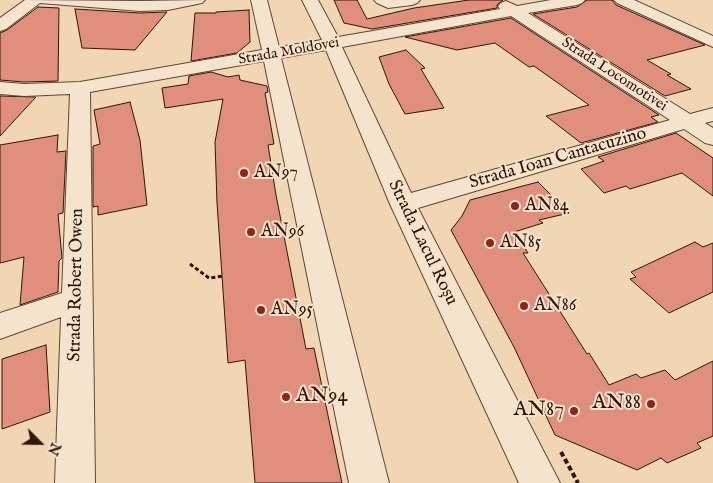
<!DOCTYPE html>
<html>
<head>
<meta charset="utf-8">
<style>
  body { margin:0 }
  #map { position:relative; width:713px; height:483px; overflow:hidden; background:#f0d6b2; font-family:"IM FELL English",serif }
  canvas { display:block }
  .north { position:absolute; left:15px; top:418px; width:50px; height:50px; -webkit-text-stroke:4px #f5e4cd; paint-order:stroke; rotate:113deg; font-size:14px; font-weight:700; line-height:20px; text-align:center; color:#311608 }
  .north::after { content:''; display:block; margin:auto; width:18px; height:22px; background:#311608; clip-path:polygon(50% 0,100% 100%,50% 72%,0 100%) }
</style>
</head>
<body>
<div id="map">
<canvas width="713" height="483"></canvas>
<div class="north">N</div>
</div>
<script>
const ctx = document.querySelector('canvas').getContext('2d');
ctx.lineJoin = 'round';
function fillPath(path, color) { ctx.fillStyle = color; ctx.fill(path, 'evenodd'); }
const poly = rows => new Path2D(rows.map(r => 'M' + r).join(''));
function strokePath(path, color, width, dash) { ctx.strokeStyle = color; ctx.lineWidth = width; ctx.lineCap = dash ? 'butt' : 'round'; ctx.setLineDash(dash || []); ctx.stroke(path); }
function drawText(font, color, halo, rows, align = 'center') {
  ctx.font = font + ' "IM FELL English",serif'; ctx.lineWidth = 4; ctx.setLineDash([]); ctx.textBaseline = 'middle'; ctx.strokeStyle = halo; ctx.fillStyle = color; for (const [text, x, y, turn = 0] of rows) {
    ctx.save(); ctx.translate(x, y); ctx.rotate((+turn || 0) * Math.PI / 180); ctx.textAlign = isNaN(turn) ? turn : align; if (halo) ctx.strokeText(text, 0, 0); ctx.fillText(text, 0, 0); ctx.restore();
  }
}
const building = poly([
  [334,0,357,0,367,19,414,8,469,0,503,0,497,5,497,8,372,29,344,23,334,0],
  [587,0,612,0,616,5,705,45,647,60,671,74,667,75,691,89,665,96,533,14,577,7,587,0],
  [38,7,59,8,58,81,24,82,0,80,0,33,7,30,38,7],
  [75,9,140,13,167,12,135,50,82,48,75,9],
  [249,10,250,42,237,53,191,61,195,13,216,13,216,12,249,10],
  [511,18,659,115,651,117,658,122,581,143,546,116,589,105,534,66,529,67,495,43,457,50,405,37,511,18],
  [406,50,425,68,421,69,444,108,405,114,389,84,379,57,406,50],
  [211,72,228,77,239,75,240,80,267,86,268,92,265,93,274,144,268,145,276,195,306,349,314,348,342,483,255,483,245,360,228,363,217,203,215,142,223,99,165,108,162,88,188,84,189,76,211,72],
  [0,96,36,97,0,136,0,96],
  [130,102,140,140,147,205,98,215,98,206,93,207,93,146,100,144,94,110,130,102],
  [676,133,713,158,713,196,682,173,630,189,626,186,604,193,581,169,604,161,598,157,676,133],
  [58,135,57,152,66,151,63,213,58,214,62,258,59,261,58,292,20,305,24,257,0,263,0,145,58,135],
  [538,182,569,213,539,220,543,223,514,232,528,253,523,253,587,354,589,353,609,385,636,374,641,378,665,370,675,380,713,361,713,436,697,443,701,448,667,463,661,458,637,470,555,435,514,347,451,230,462,216,470,200,538,182],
  [695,242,703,247,713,243,713,292,669,313,630,279,636,277,631,272,695,242],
  [46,345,50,412,2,429,2,359,46,345]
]);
fillPath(building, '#df8f7c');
strokePath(building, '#311608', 1);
const minor = poly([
  [25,0,140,1,205,0,202,3,168,10,140,11,40,3,6,29,0,31,0,18,25,0],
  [251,0,267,0,279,47,322,40,302,0,318,0,338,37,500,9,498,6,501,3,506,1,517,6,551,0,585,0,582,3,577,5,528,13,690,114,713,108,713,121,705,123,713,128,713,145,705,143,684,129,418,208,560,483,519,483,390,204,326,50,281,58,389,483,349,483,264,61,90,92,95,483,55,483,61,317,0,339,0,313,62,293,70,94,24,96,0,94,0,82,24,84,80,82,262,50,251,0],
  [511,16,670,120,411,193,342,47,511,16],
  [374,0,420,0,417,3,412,5,388,8,377,3,374,0],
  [614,0,634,0,713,36,713,47,617,3,614,0]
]);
strokePath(minor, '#614632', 2);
strokePath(poly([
  [190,264,209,278,224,276]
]), '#311608', 3, [4, 2.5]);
strokePath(poly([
  [561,452,578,483]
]), '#311608', 4, [5, 3]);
fillPath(minor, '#f5e4cd');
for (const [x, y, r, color] of [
  [244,173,5,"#8f2418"],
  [515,206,5,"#8f2418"],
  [251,232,5,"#8f2418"],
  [490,243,5,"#8f2418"],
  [524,306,5,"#8f2418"],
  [261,310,5,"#8f2418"],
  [286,397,5,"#8f2418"],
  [651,404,5,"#8f2418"],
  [574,411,5,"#8f2418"]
]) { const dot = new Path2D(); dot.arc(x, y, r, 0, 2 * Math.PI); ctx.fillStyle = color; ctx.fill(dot); strokePath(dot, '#f5e4cd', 2); }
drawText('15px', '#311608', '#f5e4cd', [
  ["Strada Moldovei",289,52,-10],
  ["Strada Locomotivei",614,75,33]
]);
drawText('18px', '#311608', '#f5e4cd', [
  ["Strada Ioan Cantacuzino",558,159,-16],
  ["Strada Lacul Roșu",422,243,64],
  ["Strada Robert Owen",77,285,-89]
]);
drawText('18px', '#311608', '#f5e4cd', [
  ["AN97",254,173],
  ["AN84",525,206],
  ["AN96",261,232],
  ["AN85",500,243],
  ["AN86",534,306],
  ["AN95",271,310]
], 'left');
drawText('21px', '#311608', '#f5e4cd', [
  ["AN94",296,397,"left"],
  ["AN88",641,404],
  ["AN87",564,411]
], 'right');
</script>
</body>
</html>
